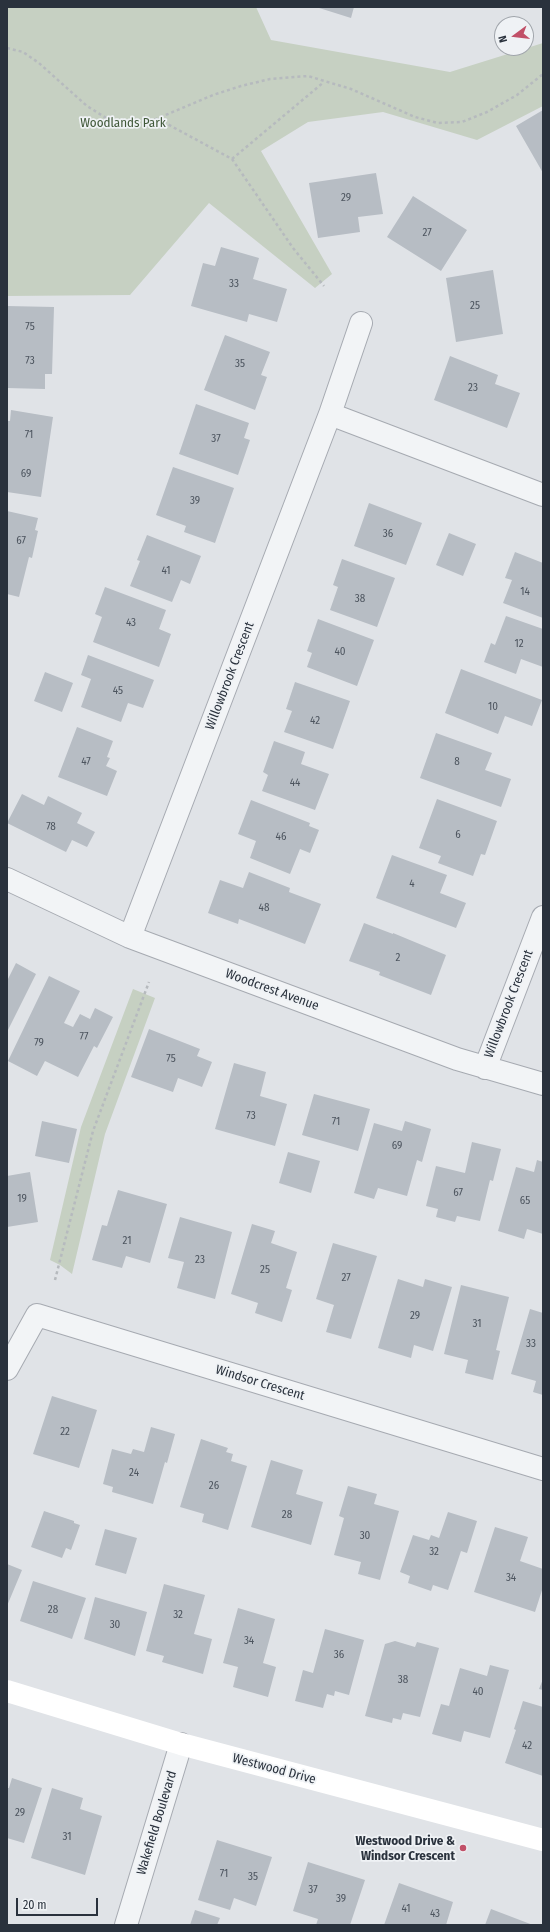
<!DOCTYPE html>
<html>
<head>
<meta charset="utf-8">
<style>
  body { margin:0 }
  #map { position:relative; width:550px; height:1932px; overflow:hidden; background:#e0e3e7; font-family:"Fira Sans Condensed",sans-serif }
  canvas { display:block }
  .frame { position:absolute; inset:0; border:8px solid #2a323d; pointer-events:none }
  .north { position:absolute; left:494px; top:16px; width:40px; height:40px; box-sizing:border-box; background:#eff2f5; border:1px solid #a0a5ab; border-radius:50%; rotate:255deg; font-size:11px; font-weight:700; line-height:16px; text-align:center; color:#2a323d }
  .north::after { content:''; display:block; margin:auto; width:14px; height:18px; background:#c15068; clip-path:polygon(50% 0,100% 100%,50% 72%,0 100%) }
  .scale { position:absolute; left:16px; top:1898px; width:82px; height:18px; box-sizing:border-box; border:2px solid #2a323d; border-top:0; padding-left:5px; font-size:12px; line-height:14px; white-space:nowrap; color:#2a323d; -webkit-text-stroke:3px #eff2f5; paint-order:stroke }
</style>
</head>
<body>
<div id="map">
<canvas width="550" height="1932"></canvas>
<div class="frame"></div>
<div class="north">N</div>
<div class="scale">20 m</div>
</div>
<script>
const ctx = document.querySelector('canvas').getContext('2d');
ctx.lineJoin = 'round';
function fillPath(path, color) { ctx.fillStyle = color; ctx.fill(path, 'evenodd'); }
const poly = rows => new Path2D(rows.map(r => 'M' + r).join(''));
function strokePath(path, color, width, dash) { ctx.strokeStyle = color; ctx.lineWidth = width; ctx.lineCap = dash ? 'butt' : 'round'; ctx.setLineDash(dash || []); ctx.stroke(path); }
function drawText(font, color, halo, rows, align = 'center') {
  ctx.font = font + ' "Fira Sans Condensed",sans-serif'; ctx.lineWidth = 3.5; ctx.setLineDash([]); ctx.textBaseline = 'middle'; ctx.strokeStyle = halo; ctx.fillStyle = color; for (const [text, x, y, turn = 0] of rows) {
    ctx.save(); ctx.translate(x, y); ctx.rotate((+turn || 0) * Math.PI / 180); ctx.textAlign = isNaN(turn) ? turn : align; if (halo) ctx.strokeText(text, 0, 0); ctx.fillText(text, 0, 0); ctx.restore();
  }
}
fillPath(poly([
  [7,7,256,7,271,40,450,72,543,43,543,106,477,140,383,112,308,122,261,151,332,274,315,288,209,203,130,295,7,296],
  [133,989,155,998,105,1134,72,1274,60,1265,50,1260,81,1127]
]), '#c6d0c2');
fillPath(poly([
  [316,7,354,7,351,18],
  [543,110,543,173,516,126],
  [376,173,383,214,358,217,360,232,318,238,309,183],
  [413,196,467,230,441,271,387,237],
  [221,247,259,258,253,279,287,289,277,322,249,314,247,322,191,306,203,263,215,266],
  [493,270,503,334,456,342,446,278],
  [7,306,54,307,52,374,45,374,45,389,7,388],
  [225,335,270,352,261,375,267,377,255,410,204,390],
  [450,356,498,375,495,384,520,393,507,428,434,400],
  [196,404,249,423,244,438,250,440,238,475,179,454],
  [11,410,53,417,41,497,7,492,7,421,10,421],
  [173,467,234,488,215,543,184,532,186,526,156,515],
  [369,503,422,523,406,565,354,546],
  [7,511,38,518,35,530,38,531,32,558,29,557,19,597,7,594],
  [449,533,476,544,463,576,436,565],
  [147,535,201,556,190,584,181,580,172,602,130,586,140,561,137,560],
  [515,552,543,563,543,618,503,603,512,580,505,578],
  [342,559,395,578,377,627,330,610,338,587,333,585],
  [105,587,166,610,159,629,171,634,159,667,93,642,102,617,95,614],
  [506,616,543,629,543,667,521,659,516,674,484,662,491,643,495,645],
  [318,619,374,640,357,686,307,667,312,653,307,651],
  [88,655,154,680,143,708,128,703,121,722,81,707,91,679,81,675],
  [461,669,542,700,532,726,505,716,498,734,445,713],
  [45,672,73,683,62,712,34,701],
  [295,682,350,701,333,749,284,732,292,711,286,709],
  [77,727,113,741,107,757,110,758,106,766,117,771,107,796,58,777],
  [436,733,492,753,485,770,511,779,501,807,420,778],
  [274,741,305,752,301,764,329,774,315,810,262,791,268,775,263,772],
  [22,794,44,805,48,796,82,813,77,823,95,832,87,847,72,840,66,852,7,823],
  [437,799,497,821,485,855,481,854,473,876,438,863,441,856,419,848],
  [251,800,310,823,309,826,319,830,310,853,300,849,290,874,250,858,256,841,238,834],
  [392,855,447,875,440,893,466,903,456,928,376,898],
  [249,872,290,888,289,892,321,904,305,944,239,919,238,924,208,913,220,880,243,888],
  [364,923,393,934,393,933,446,955,431,995,379,975,380,972,349,961],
  [16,963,36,974,7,1032,7,981],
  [49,976,80,991,64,1023,73,1027,80,1014,90,1019,95,1008,113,1017,97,1048,94,1046,78,1077,45,1061,37,1076,8,1061],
  [149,1029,200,1049,197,1056,212,1062,202,1087,178,1078,173,1092,131,1077],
  [234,1063,266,1072,260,1096,287,1104,275,1146,215,1129],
  [314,1094,370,1109,358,1151,302,1135],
  [42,1121,77,1129,69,1163,35,1156],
  [405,1121,431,1129,422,1162,417,1160,407,1196,378,1188,374,1199,354,1193,374,1123,402,1131],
  [472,1142,501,1149,493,1181,490,1180,480,1221,457,1216,455,1222,436,1217,438,1209,426,1206,436,1166,465,1173],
  [288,1152,320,1161,311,1193,279,1183],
  [537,1160,543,1162,543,1234,527,1229,524,1239,498,1231,516,1167,534,1172],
  [30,1172,38,1222,7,1227,7,1176],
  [118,1190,167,1204,150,1263,126,1256,122,1268,92,1260,102,1225,107,1226],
  [180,1217,232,1232,215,1299,177,1288,184,1262,168,1258],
  [252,1224,275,1231,271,1243,297,1252,286,1288,292,1290,282,1322,255,1313,258,1303,231,1294],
  [333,1243,377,1256,351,1339,326,1332,334,1305,316,1299],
  [398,1279,423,1287,425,1279,452,1287,433,1351,414,1345,411,1358,378,1348],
  [461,1285,509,1297,496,1350,500,1351,493,1380,465,1373,468,1360,444,1354],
  [530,1309,543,1313,543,1395,533,1392,536,1381,511,1374],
  [52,1396,97,1410,79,1468,33,1454],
  [151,1427,175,1434,167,1463,165,1462,153,1504,112,1492,113,1487,103,1484,112,1449,131,1454,133,1449,144,1452],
  [201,1439,228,1448,226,1452,233,1454,231,1461,247,1466,228,1530,202,1522,204,1514,180,1507],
  [271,1460,303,1470,296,1494,323,1502,311,1545,251,1527],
  [348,1486,377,1494,374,1504,399,1511,380,1580,358,1574,361,1562,334,1555,344,1518,339,1516],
  [44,1511,74,1521,74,1523,80,1525,71,1550,66,1548,62,1558,31,1547],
  [448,1512,477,1521,467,1553,461,1551,448,1590,433,1585,431,1591,408,1583,410,1576,400,1572,413,1535,429,1540,431,1535,439,1538],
  [495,1527,528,1537,520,1561,543,1569,543,1587,535,1612,474,1592],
  [105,1529,137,1538,126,1574,95,1565],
  [7,1564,22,1570,7,1606],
  [33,1581,86,1598,72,1639,20,1621],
  [164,1584,205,1595,194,1634,212,1639,203,1674,162,1662,164,1656,146,1651],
  [95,1597,147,1612,135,1656,84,1639],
  [238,1608,275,1619,263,1663,276,1667,268,1697,233,1687,238,1667,223,1663],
  [325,1629,364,1640,349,1695,335,1691,334,1696,327,1694,323,1708,295,1701,303,1670,313,1673],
  [395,1641,415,1647,417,1642,439,1648,420,1717,403,1713,401,1720,393,1718,392,1723,365,1716,385,1644],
  [490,1665,509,1670,490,1738,464,1731,461,1742,432,1734,441,1704,449,1706,460,1668,487,1676],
  [543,1679,543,1690,539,1689],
  [523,1701,543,1707,543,1776,505,1763,516,1730,514,1729],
  [12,1778,42,1788,24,1843,7,1838,7,1788,9,1788],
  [52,1788,83,1798,80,1809,102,1816,85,1875,31,1858],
  [217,1840,272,1857,256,1906,234,1898,230,1910,198,1900],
  [308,1862,365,1880,350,1925,316,1925,318,1919,293,1911],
  [399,1883,453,1902,446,1925,384,1925],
  [491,1909,533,1925,485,1925],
  [195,1910,220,1918,217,1925,190,1925]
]), '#b7bdc4');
const street = poly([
  [330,414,543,495],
  [7,879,130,937,457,1059,543,1084],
  [130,937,330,414,361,323],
  [485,1068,543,917],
  [7,1369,37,1315,543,1469],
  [126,1925,181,1744]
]);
strokePath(street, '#a6aab1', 24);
strokePath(poly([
  [7,48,23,52,39,63,87,106,111,121,125,125,142,125,213,95,241,86,270,79,308,76,351,89,415,117,438,123,462,122,487,112,517,95,543,74],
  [158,119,232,159,293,248,324,286],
  [232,159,324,82],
  [55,1280,93,1131,149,982]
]), '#b6babe', 2.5, [3, 3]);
strokePath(street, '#f2f4f6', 22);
strokePath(poly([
  [7,1691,181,1744,543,1840]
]), '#fff', 22);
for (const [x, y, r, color] of [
  [463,1848,4,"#c15068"]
]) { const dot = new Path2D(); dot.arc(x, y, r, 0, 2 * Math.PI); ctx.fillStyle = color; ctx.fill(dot); strokePath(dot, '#eff2f5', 1.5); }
drawText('11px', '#4d555f', null, [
  ["29",346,198],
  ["27",427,233],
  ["33",234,284],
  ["25",475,306],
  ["75",30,327],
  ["73",30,361],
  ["35",240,364],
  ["23",473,388],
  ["71",29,435],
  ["37",216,439],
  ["69",26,474],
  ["39",195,501],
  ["36",388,534],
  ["67",21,541],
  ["41",166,571],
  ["14",525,592],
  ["38",360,599],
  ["43",131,623],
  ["12",519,644],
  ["40",340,652],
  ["45",118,691],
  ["10",493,707],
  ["42",315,721],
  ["47",86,762],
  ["8",457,762],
  ["44",295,783],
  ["78",51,827],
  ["6",458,835],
  ["46",281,837],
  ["4",412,884],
  ["48",264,908],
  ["2",398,958],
  ["77",84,1037],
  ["79",39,1043],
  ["75",171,1059],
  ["73",251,1116],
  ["71",336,1122],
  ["69",397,1146],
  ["67",458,1193],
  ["19",22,1199],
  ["65",525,1201],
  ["21",127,1241],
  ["23",200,1260],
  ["25",265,1270],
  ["27",346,1278],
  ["29",415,1316],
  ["31",477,1324],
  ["33",531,1344],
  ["22",65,1432],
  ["24",134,1473],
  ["26",214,1486],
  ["28",287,1515],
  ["30",365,1536],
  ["32",434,1552],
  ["34",511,1578],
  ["28",53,1610],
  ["32",178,1615],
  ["30",115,1625],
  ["34",249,1641],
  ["36",339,1655],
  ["38",403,1680],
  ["40",478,1692],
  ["42",527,1746],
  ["29",20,1813],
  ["31",67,1837],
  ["71",224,1874],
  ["35",253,1877],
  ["37",313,1890],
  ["39",341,1899],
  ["41",406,1909],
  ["43",435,1914]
]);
drawText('13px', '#405839', '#eff2f5', [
  ["Woodlands Park",123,123]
]);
drawText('13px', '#2a323d', '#eff2f5', [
  ["Willowbrook Crescent",230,676,-69],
  ["Woodcrest Avenue",272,990,20],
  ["Willowbrook Crescent",509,1004,-69],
  ["Windsor Crescent",260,1383,17],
  ["Westwood Drive",274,1769,15],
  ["Wakefield Boulevard",157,1823,-73]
]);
drawText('bold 13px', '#2a323d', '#eff2f5', [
  ["Westwood Drive &",455,1841],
  ["Windsor Crescent",455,1856]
], 'right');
</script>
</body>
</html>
